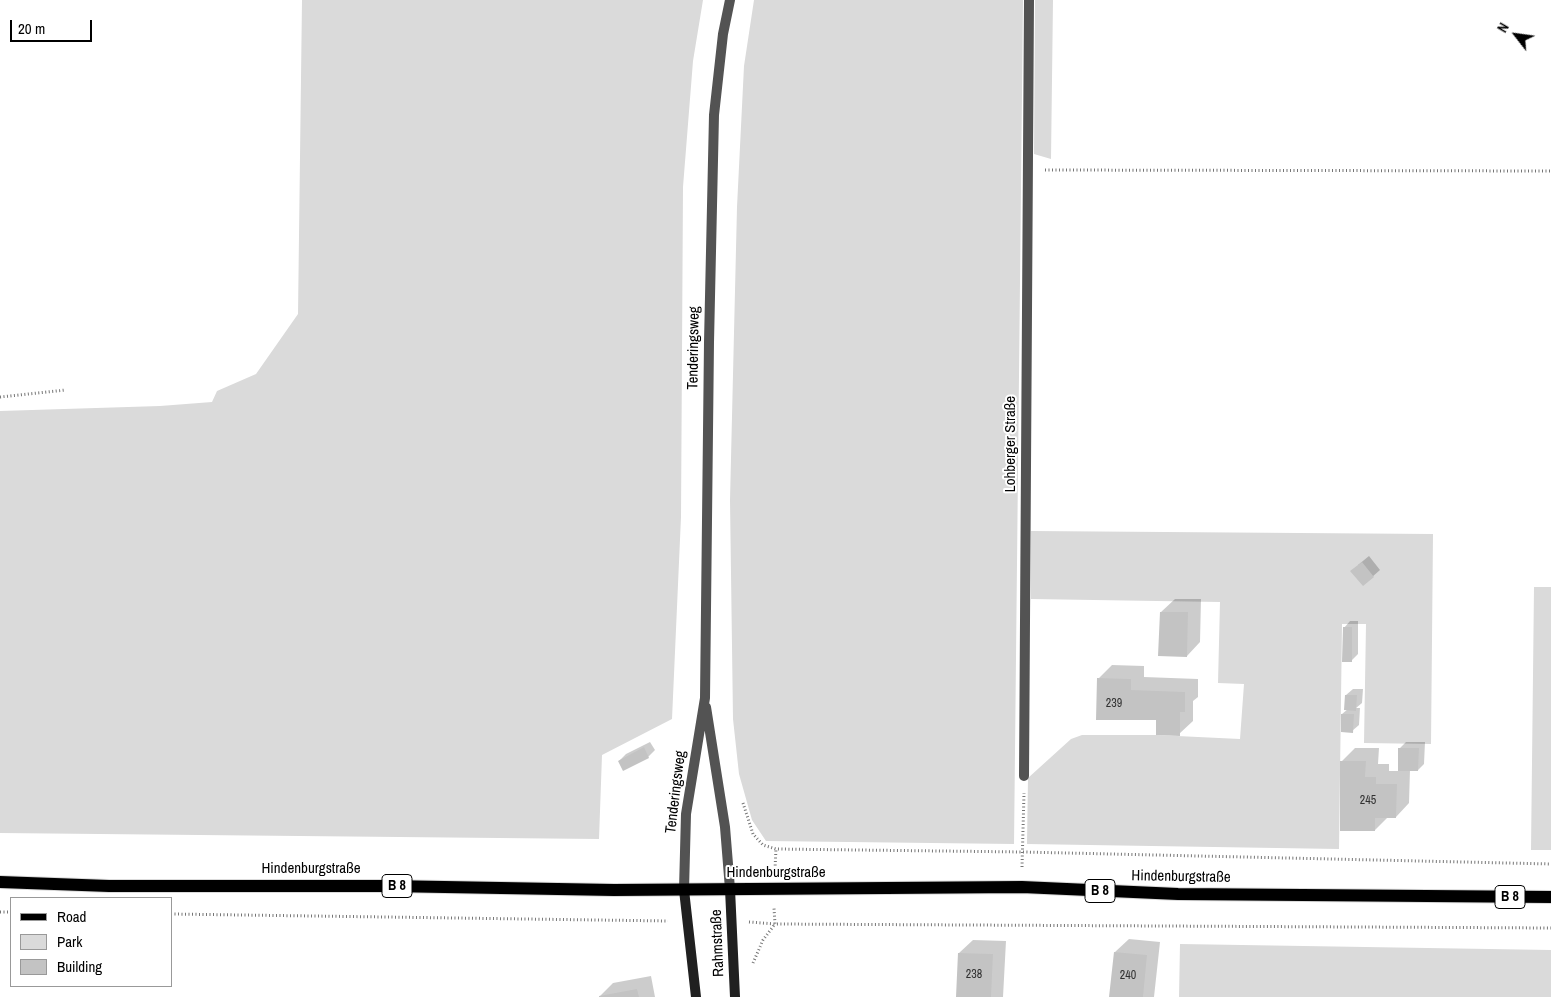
<!DOCTYPE html>
<html>
<head>
<meta charset="utf-8">
<style>
  body { margin:0 }
  #map { position:relative; width:1551px; height:997px; overflow:hidden; background:#fff; font-family:"Archivo Narrow",sans-serif }
  canvas { display:block }
  .legend { position:absolute; left:10px; top:897px; width:162px; height:90px; box-sizing:border-box; background:#fff; border:1px solid #999; margin:0; padding:6px 9px; list-style:none; font-size:15px; color:#000 }
  .legend li { display:flex; align-items:center; gap:10px; height:25px }
  .legend b { width:25px; border:1px solid #999 }
  .north { position:absolute; left:1491px; top:10px; width:50px; height:50px; -webkit-text-stroke:4px #fff; paint-order:stroke; rotate:300deg; font-size:14px; font-weight:700; line-height:20px; text-align:center; color:#000 }
  .north::after { content:''; display:block; margin:auto; width:18px; height:22px; background:#000; clip-path:polygon(50% 0,100% 100%,50% 72%,0 100%) }
  .scale { position:absolute; left:10px; top:20px; width:82px; height:22px; box-sizing:border-box; border:2px solid #000; border-top:0; padding-left:6px; font-size:15px; line-height:18px; white-space:nowrap; color:#000; -webkit-text-stroke:4px #fff; paint-order:stroke }
</style>
</head>
<body>
<div id="map">
<canvas width="1551" height="997"></canvas>
<ul class="legend">
<li><b style="height:6px;background:#000"></b>Road</li>
<li><b style="height:14px;background:#dadada"></b>Park</li>
<li><b style="height:14px;background:#c3c3c3"></b>Building</li>
</ul>
<div class="north">N</div>
<div class="scale">20 m</div>
</div>
<script>
const ctx = document.querySelector('canvas').getContext('2d');
ctx.lineJoin = 'round';
function fillPath(path, color) { ctx.fillStyle = color; ctx.fill(path, 'evenodd'); }
const poly = rows => new Path2D(rows.map(r => 'M' + r).join(''));
function strokePath(path, color, width, dash) { ctx.strokeStyle = color; ctx.lineWidth = width; ctx.lineCap = dash ? 'butt' : 'round'; ctx.setLineDash(dash || []); ctx.stroke(path); }
function drawText(font, color, halo, rows, align = 'center') {
  ctx.font = font + ' "Archivo Narrow",sans-serif'; ctx.lineWidth = 4; ctx.setLineDash([]); ctx.textBaseline = 'middle'; ctx.strokeStyle = halo; ctx.fillStyle = color; for (const [text, x, y, turn = 0] of rows) {
    ctx.save(); ctx.translate(x, y); ctx.rotate((+turn || 0) * Math.PI / 180); ctx.textAlign = isNaN(turn) ? turn : align; if (halo) ctx.strokeText(text, 0, 0); ctx.fillText(text, 0, 0); ctx.restore();
  }
}
fillPath(poly([
  [302,0,703,0,693,61,683,187,681,517,672,719,602,755,599,839,0,833,0,411,160,406,212,402,217,391,256,374,298,314],
  [754,0,1023,0,1014,844,766,841,752,820,739,774,733,719,730,500,737,207,744,66],
  [1035,0,1053,0,1051,159,1034,154],
  [1031,531,1433,534,1431,744,1364,743,1366,624,1342,624,1339,849,1027,844,1028,778,1071,739,1082,735,1156,735,1240,739,1244,684,1218,683,1220,602,1031,599],
  [1534,587,1551,587,1551,850,1531,850],
  [1180,944,1551,950,1551,997,1179,997]
]), '#dadada');
fillPath(poly([
  [1369,556,1380,570,1363,585,1358,565],
  [1175,599,1201,599,1200,642,1187,656,1161,612],
  [1350,621,1358,621,1358,654,1351,661,1344,628],
  [1112,665,1144,666,1144,677,1198,679,1198,697,1193,701,1193,721,1179,734,1099,678],
  [1353,689,1363,689,1362,703,1356,708,1360,708,1359,725,1352,731,1342,714,1348,709,1346,695],
  [650,742,655,750,648,757,619,761,626,754],
  [1406,742,1425,742,1424,764,1418,770,1410,770,1409,803,1396,817,1388,817,1375,830,1341,762,1355,748,1379,748,1378,764,1389,764,1389,771,1399,771,1400,748],
  [1129,939,1160,942,1154,997,1111,997,1115,952],
  [973,940,1006,941,1003,997,958,997,959,953],
  [651,976,655,997,599,997,613,983]
]), '#0003');
fillPath(poly([
  [1362,562,1374,577,1363,586,1350,571],
  [1160,612,1188,612,1187,657,1158,656],
  [1343,627,1352,627,1352,662,1342,662],
  [1097,678,1131,679,1131,690,1185,692,1185,712,1180,712,1180,736,1156,735,1156,720,1096,720],
  [1345,695,1357,695,1356,711,1344,710],
  [1341,714,1354,714,1353,733,1341,732],
  [644,747,649,758,623,771,618,761],
  [1398,748,1419,748,1418,771,1398,771],
  [1340,761,1366,761,1365,777,1376,777,1376,784,1397,784,1396,818,1375,818,1375,831,1340,831],
  [1114,952,1147,955,1143,997,1109,997],
  [958,953,993,954,991,997,956,997],
  [637,989,639,997,599,997,599,996]
]), '#c3c3c3');
const primary = poly([
  [0,882,109,886,388,886,614,890,1022,887,1178,894,1551,897]
]);
strokePath(primary, '#dbdbdb', 14);
strokePath(poly([
  [1045,170,1551,171],
  [0,397,66,390],
  [743,803,753,834,763,845,776,849,1023,852,1551,864],
  [1022,867,1024,793],
  [775,869,776,849],
  [0,912,11,912],
  [171,914,668,921],
  [749,922,775,924,1551,928],
  [753,963,763,940,775,924,774,908]
]), '#757575', 3, [1, 2.5]);
strokePath(poly([
  [1024,776,1029,0]
]), '#535353', 10);
strokePath(poly([
  [706,707,725,827,730,889],
  [684,890,686,814,705,698,709,342,714,115,723,34,730,0]
]), '#535353', 10);
strokePath(poly([
  [730,889,735,997],
  [684,890,696,997]
]), '#202020', 10);
strokePath(primary, '#000', 12);
drawText('12px', '#313131', null, [
  ["239",1114,704],
  ["245",1368,801],
  ["238",974,975],
  ["240",1128,976]
]);
for (const [x, y, w] of [
  [397,886,30],
  [1100,891,30],
  [1510,897,30]
]) { const box = new Path2D(); box.roundRect(x - w / 2, y - 11.5, w, 23, 4); ctx.fillStyle = '#fff'; ctx.fill(box); strokePath(box, '#000', 1); }
drawText('bold 14px', '#000', null, [
  ["B 8",397,886],
  ["B 8",1100,891],
  ["B 8",1510,897]
]);
drawText('15px', '#000', '#fff', [
  ["Tenderingsweg",694,348,-89],
  ["Lohberger Straße",1011,444,-90],
  ["Tenderingsweg",676,792,-83],
  ["Hindenburgstraße",311,869],
  ["Hindenburgstraße",776,873],
  ["Hindenburgstraße",1181,877,1],
  ["Rahmstraße",718,943,-92]
]);
</script>
</body>
</html>
